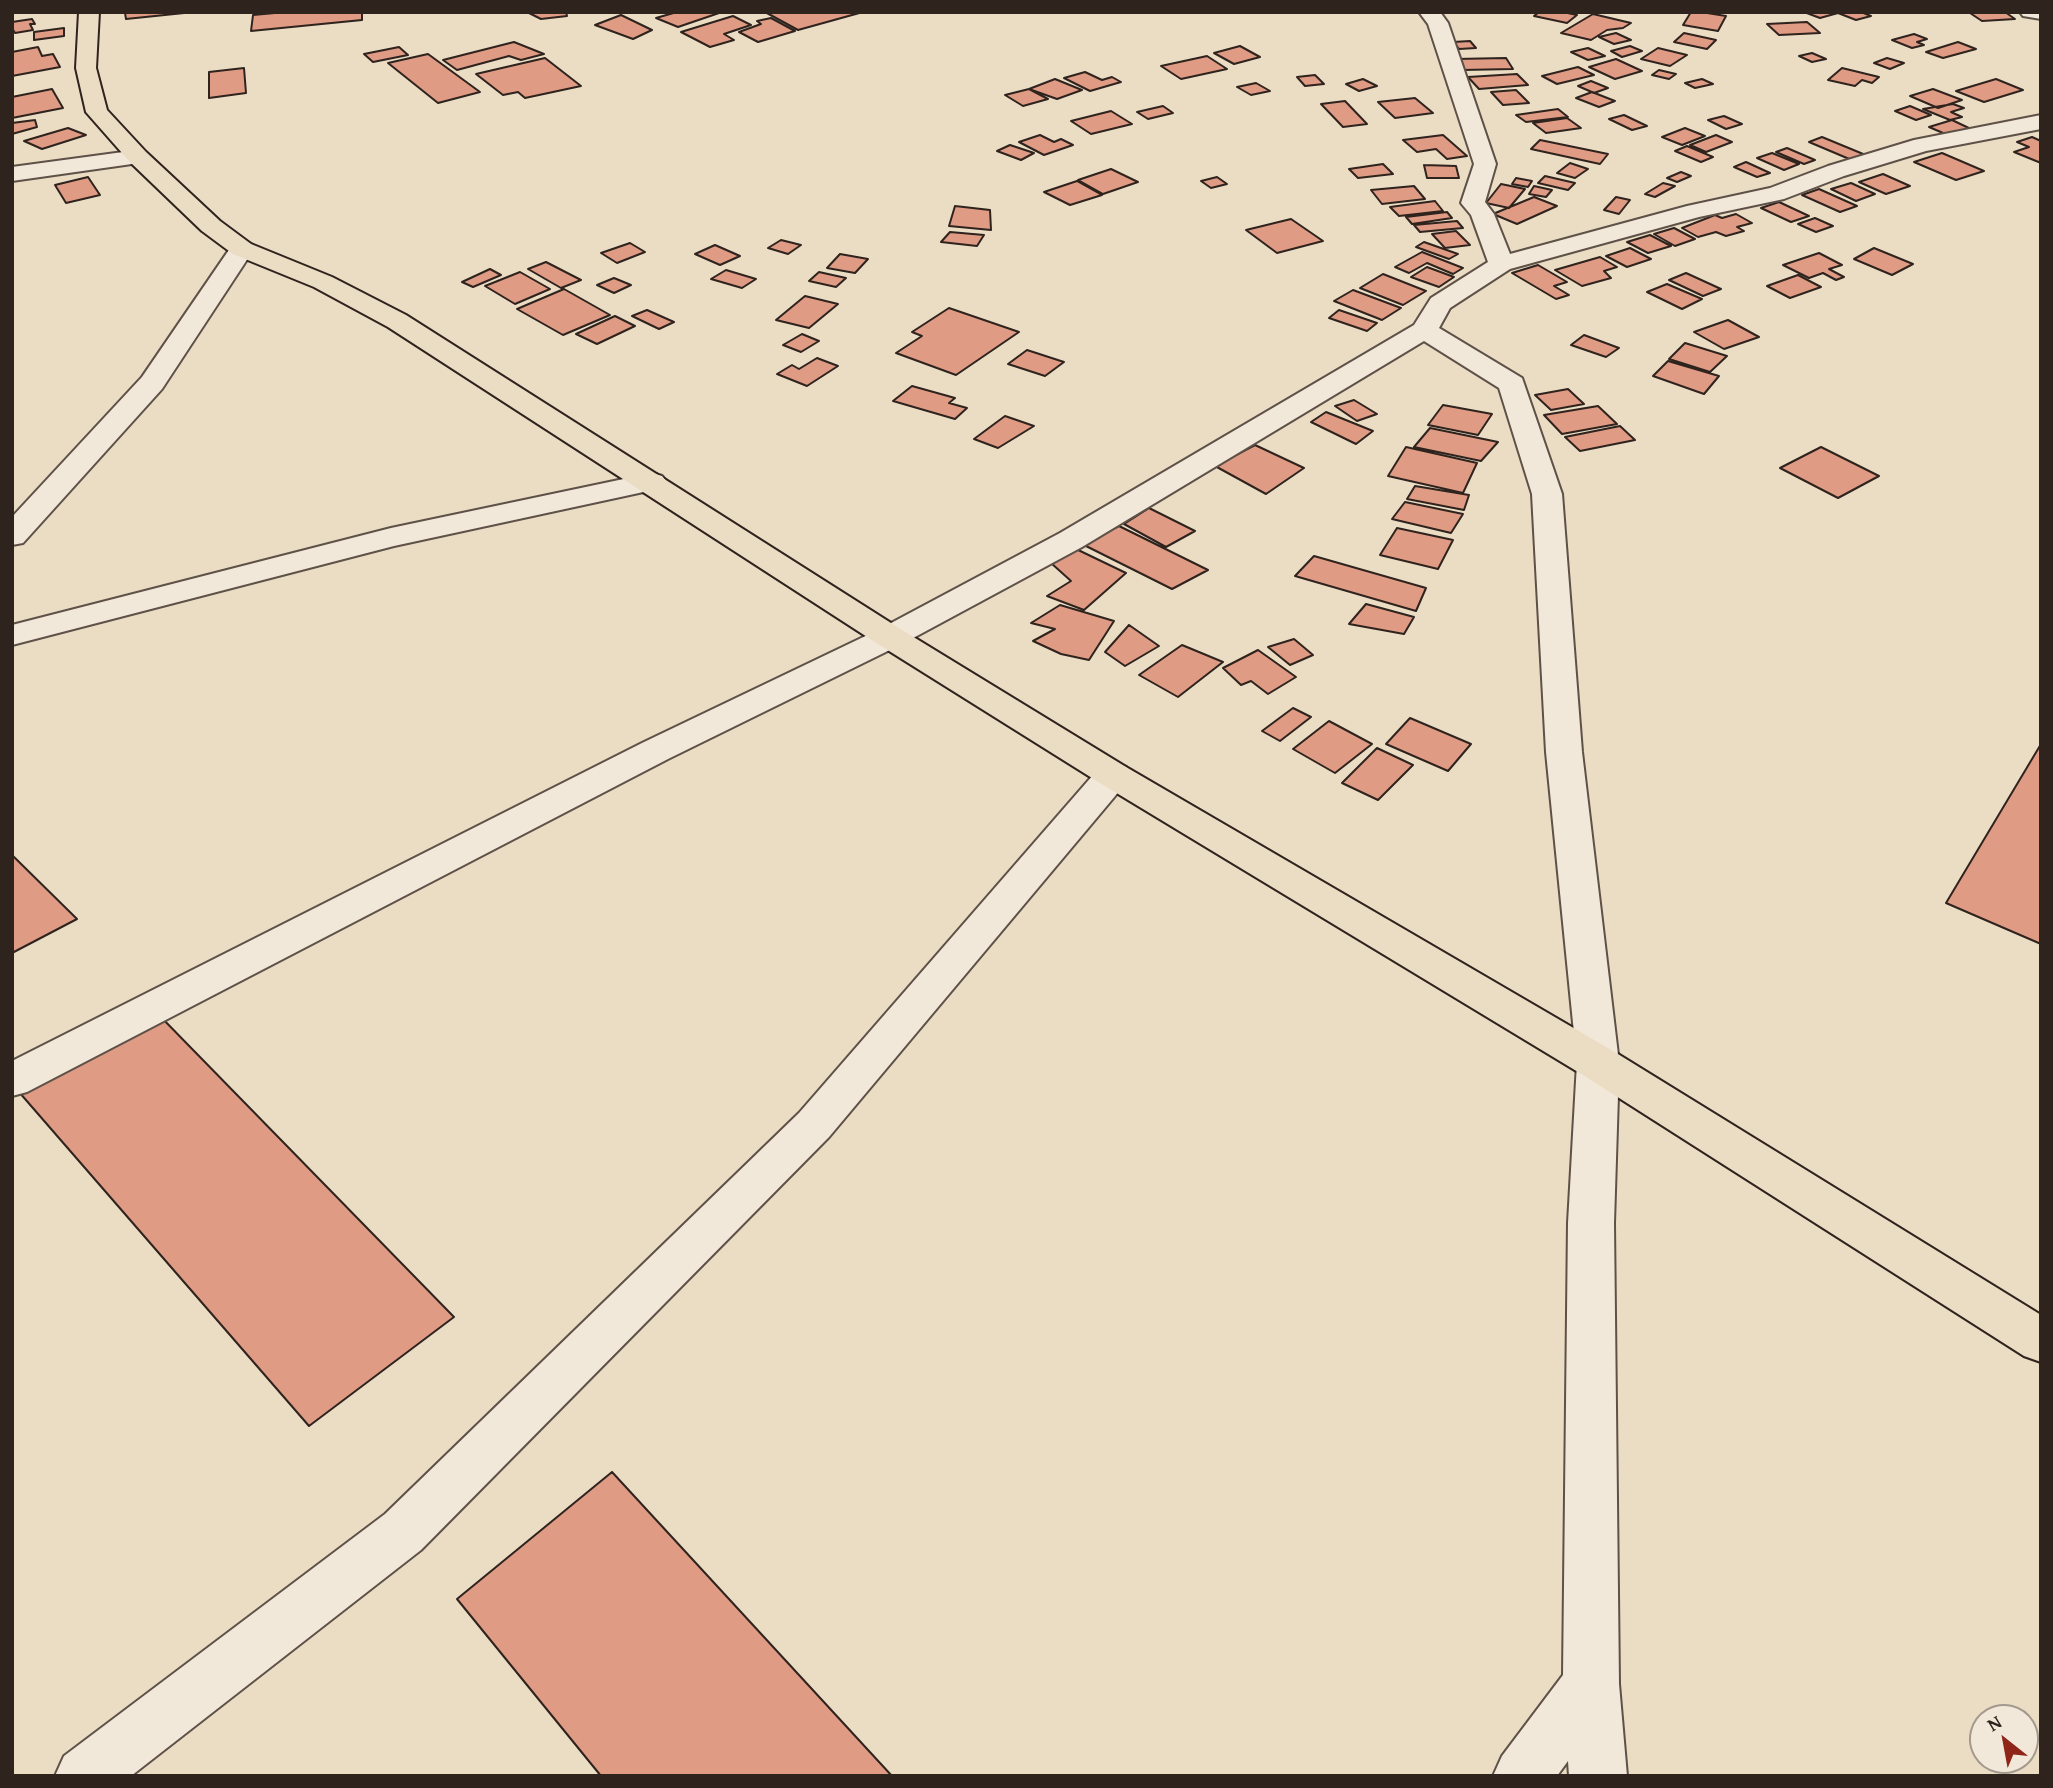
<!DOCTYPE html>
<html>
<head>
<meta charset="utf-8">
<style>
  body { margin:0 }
  #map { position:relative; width:2053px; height:1788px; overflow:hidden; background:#ebdcc4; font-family:"Gentium Book Plus",serif }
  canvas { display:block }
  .frame { position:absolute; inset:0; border:14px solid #2f231e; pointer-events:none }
  .north { position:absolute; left:1969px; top:1704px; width:70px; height:70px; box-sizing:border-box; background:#f2e8d9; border:2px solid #a4998e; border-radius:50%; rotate:329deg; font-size:19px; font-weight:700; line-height:28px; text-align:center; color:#2f231e }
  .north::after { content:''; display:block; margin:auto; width:24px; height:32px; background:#8f2418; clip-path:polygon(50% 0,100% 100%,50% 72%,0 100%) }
</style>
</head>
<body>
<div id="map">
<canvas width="2053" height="1788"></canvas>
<div class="frame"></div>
<div class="north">N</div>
</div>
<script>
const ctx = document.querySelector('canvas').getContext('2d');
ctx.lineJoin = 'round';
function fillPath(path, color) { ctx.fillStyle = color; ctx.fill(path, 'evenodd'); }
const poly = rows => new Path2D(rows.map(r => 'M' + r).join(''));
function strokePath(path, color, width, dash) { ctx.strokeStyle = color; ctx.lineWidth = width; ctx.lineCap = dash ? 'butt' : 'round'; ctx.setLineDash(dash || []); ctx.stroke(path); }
const building = poly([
  [194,12,126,19,125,13,128,12,194,12],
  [286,12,362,12,362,20,251,31,253,15,286,12],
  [527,12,566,12,567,16,541,19,527,12],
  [677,12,722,12,678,27,656,18,677,12],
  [765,12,863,12,798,30,765,12],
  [1539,12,1563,12,1577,15,1567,23,1534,16,1539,12],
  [1691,12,1701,12,1726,16,1718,31,1683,25,1691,12],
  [1804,12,1861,12,1871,16,1856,20,1838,13,1820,18,1804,12],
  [2005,12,2015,19,1982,21,1970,13,2005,12],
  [1593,14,1631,23,1623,28,1607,30,1591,40,1561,33,1593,14],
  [621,15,652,30,633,39,595,25,621,15],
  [733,16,751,25,724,34,734,40,710,47,681,32,733,16],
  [771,18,795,31,758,42,739,32,761,24,757,21,771,18],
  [32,19,35,24,30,24,33,30,15,33,12,28,12,22,32,19],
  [1807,22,1820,33,1779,35,1767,24,1807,22],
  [64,28,64,36,34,40,34,32,64,28],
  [1616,33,1631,40,1614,44,1599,37,1616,33],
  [1684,33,1716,40,1707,49,1674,42,1684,33],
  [1914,34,1927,39,1917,42,1924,45,1912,48,1892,40,1914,34],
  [1470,41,1476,48,1459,49,1453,42,1470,41],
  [514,42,544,54,521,60,509,56,457,70,443,60,514,42],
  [1958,42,1976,49,1943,58,1926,52,1958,42],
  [1240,46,1260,57,1234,64,1214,53,1240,46],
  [1630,46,1642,51,1622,57,1611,51,1630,46],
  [38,47,42,56,53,54,60,67,12,76,12,52,38,47],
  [399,47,408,55,373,62,364,54,399,47],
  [1588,48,1605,56,1588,60,1571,52,1588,48],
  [1658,48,1687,55,1670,66,1641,59,1658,48],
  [1812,53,1826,59,1812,62,1799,56,1812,53],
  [428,54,480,92,438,103,388,63,428,54],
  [1207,56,1227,69,1181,79,1161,66,1207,56],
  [545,58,581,86,525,98,518,92,503,95,476,74,545,58],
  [1506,58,1513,69,1462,70,1455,59,1506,58],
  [1887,58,1904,63,1890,69,1874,63,1887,58],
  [1616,59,1642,71,1615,79,1589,67,1616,59],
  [1578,67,1594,75,1557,84,1542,76,1578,67],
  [244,68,246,93,209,98,209,72,244,68],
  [1842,68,1879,77,1872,83,1862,80,1855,86,1828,80,1842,68],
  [1659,70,1676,74,1669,79,1652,75,1659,70],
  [1085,72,1102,80,1112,77,1121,82,1090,91,1064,78,1085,72],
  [1517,74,1528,85,1479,89,1468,77,1517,74],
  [1315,75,1324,84,1305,86,1297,77,1315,75],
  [1055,79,1082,90,1057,99,1029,89,1055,79],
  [1363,79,1377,86,1359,91,1346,84,1363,79],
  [1702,79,1713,84,1695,88,1685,83,1702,79],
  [1996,79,2023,90,1984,102,1956,91,1996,79],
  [1591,81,1608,88,1594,93,1578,86,1591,81],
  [1256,83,1270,91,1251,95,1237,87,1256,83],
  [52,89,63,108,12,118,12,97,52,89],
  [1029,89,1048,99,1023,106,1005,95,1029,89],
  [1933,89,1962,100,1938,108,1910,96,1933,89],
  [1516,90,1529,103,1503,105,1491,92,1516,90],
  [1592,92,1615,101,1599,107,1576,98,1592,92],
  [1415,98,1433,113,1395,118,1378,102,1415,98],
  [1345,101,1367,124,1343,127,1321,104,1345,101],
  [1953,104,1964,108,1951,112,1962,117,1950,120,1923,109,1953,104],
  [1163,106,1173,113,1148,119,1137,112,1163,106],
  [1910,106,1931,115,1916,120,1895,111,1910,106],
  [1558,109,1568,117,1526,122,1516,115,1558,109],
  [1111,111,1132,124,1091,134,1071,121,1111,111],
  [1624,115,1647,126,1632,130,1609,119,1624,115],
  [1724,116,1742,124,1726,129,1708,120,1724,116],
  [1567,118,1581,128,1546,133,1533,123,1567,118],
  [35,120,37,127,12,134,12,123,35,120],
  [1952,120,1973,130,1950,136,1929,127,1952,120],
  [68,128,86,135,42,149,24,141,68,128],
  [1685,128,1705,136,1682,145,1662,137,1685,128],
  [1040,135,1054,142,1061,139,1073,145,1044,155,1019,142,1040,135],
  [1443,135,1467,156,1447,159,1436,149,1417,152,1403,140,1443,135],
  [1716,135,1732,142,1706,152,1690,145,1716,135],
  [1822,137,1868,156,1854,161,1809,142,1822,137],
  [2032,137,2041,141,2041,163,2014,152,2029,147,2017,142,2032,137],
  [1540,140,1608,154,1600,164,1531,149,1540,140],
  [1010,145,1034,153,1021,160,997,151,1010,145],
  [1687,146,1713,157,1701,162,1675,151,1687,146],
  [1787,148,1815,160,1804,164,1776,152,1787,148],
  [1772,153,1799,164,1784,170,1757,158,1772,153],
  [1942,153,1984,171,1956,180,1914,162,1942,153],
  [1746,162,1770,173,1757,177,1734,167,1746,162],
  [1570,163,1588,169,1575,178,1557,173,1570,163],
  [1383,164,1393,174,1358,178,1349,169,1383,164],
  [1424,165,1456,166,1459,178,1427,178,1424,165],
  [1111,169,1138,182,1103,194,1078,180,1111,169],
  [1681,172,1691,176,1677,182,1667,178,1681,172],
  [1883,174,1910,186,1886,194,1859,182,1883,174],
  [1545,176,1575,183,1568,190,1538,183,1545,176],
  [88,177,100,195,66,203,55,185,88,177],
  [1217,177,1227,184,1211,188,1201,181,1217,177],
  [1516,178,1532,181,1528,187,1512,184,1516,178],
  [1077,181,1102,195,1070,205,1044,192,1077,181],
  [1663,183,1675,186,1655,197,1645,194,1663,183],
  [1851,183,1875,194,1856,201,1831,189,1851,183],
  [1501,184,1525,189,1509,208,1486,203,1501,184],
  [1414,186,1425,199,1382,204,1371,190,1414,186],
  [1534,186,1552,190,1546,197,1529,194,1534,186],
  [1819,189,1857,206,1840,212,1802,195,1819,189],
  [1534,197,1557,206,1517,224,1493,214,1534,197],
  [1616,197,1630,200,1619,214,1604,210,1616,197],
  [1435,201,1443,211,1399,216,1390,207,1435,201],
  [1779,202,1809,216,1791,222,1761,208,1779,202],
  [955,206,990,210,991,230,949,226,955,206],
  [1447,212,1452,218,1412,224,1406,217,1447,212],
  [1736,214,1752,223,1737,227,1744,231,1726,236,1716,232,1698,237,1682,228,1715,215,1722,218,1736,214],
  [1815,218,1833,226,1816,232,1798,224,1815,218],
  [1291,219,1323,241,1277,253,1246,230,1291,219],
  [1457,221,1463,228,1420,232,1414,225,1457,221],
  [1674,228,1695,239,1675,246,1654,234,1674,228],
  [1456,231,1470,245,1445,248,1432,234,1456,231],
  [950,232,984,235,977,246,941,242,950,232],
  [1650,235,1671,246,1648,253,1627,242,1650,235],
  [781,240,801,245,788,254,768,248,781,240],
  [1424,242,1458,254,1449,259,1416,247,1424,242],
  [630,243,645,252,617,263,601,253,630,243],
  [715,245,740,256,720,265,695,254,715,245],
  [1630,248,1651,259,1627,267,1606,256,1630,248],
  [1874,248,1913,264,1892,275,1854,259,1874,248],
  [1422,252,1463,268,1453,274,1427,263,1409,273,1395,267,1422,252],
  [1819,253,1842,265,1829,269,1844,277,1836,280,1823,273,1809,278,1783,265,1819,253],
  [840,254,868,259,855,273,827,268,840,254],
  [1600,257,1617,267,1604,271,1611,278,1582,286,1555,270,1600,257],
  [546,262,581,280,561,288,528,269,546,262],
  [1538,265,1567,282,1554,286,1569,295,1556,299,1512,273,1538,265],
  [1427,267,1454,277,1439,287,1411,277,1427,267],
  [490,269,501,275,473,287,462,282,490,269],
  [726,270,756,279,742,288,711,279,726,270],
  [520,272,550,289,515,304,485,286,520,272],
  [819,272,846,278,836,287,809,281,819,272],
  [1686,273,1721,289,1703,296,1669,280,1686,273],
  [1383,274,1426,291,1403,305,1360,288,1383,274],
  [1798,275,1821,287,1790,298,1767,286,1798,275],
  [614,278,631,285,614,293,597,285,614,278],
  [1667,284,1702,299,1682,309,1647,292,1667,284],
  [564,289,610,315,563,335,517,309,564,289],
  [1353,290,1401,308,1382,320,1334,301,1353,290],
  [805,296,838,304,809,328,776,320,805,296],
  [949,308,1019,332,956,375,896,353,922,336,912,332,949,308],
  [647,310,674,322,659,329,632,316,647,310],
  [1339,310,1377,323,1367,331,1329,318,1339,310],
  [615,316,635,326,597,344,576,334,615,316],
  [1728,320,1759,337,1724,349,1694,332,1728,320],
  [802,334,819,341,801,352,783,345,802,334],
  [1584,335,1619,348,1606,357,1571,345,1584,335],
  [1685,343,1727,356,1710,372,1669,359,1685,343],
  [1027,350,1064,362,1045,376,1008,364,1027,350],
  [817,358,838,366,807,386,777,374,792,365,799,369,817,358],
  [1668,361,1719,376,1704,394,1653,376,1668,361],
  [912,386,955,398,949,403,967,408,955,419,893,401,912,386],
  [1568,389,1584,404,1551,410,1535,395,1568,389],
  [1354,400,1377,414,1357,421,1335,406,1354,400],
  [1443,405,1492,414,1478,435,1428,425,1443,405],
  [1598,406,1617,424,1562,434,1544,415,1598,406],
  [1326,412,1373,431,1356,444,1311,422,1326,412],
  [1005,416,1034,426,998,448,974,439,1005,416],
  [1620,426,1635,440,1580,451,1565,437,1620,426],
  [1430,428,1498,442,1481,461,1414,447,1430,428],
  [1255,445,1304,468,1266,494,1215,466,1255,445],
  [1406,447,1477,463,1463,493,1388,476,1406,447],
  [1821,447,1879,476,1838,498,1780,468,1821,447],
  [1415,486,1469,495,1464,510,1407,499,1415,486],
  [1405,502,1463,514,1451,533,1392,519,1405,502],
  [1149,508,1195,531,1166,547,1124,524,1149,508],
  [1119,526,1208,570,1172,589,1082,544,1119,526],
  [1397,528,1453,540,1438,569,1380,555,1397,528],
  [1074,548,1126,573,1084,610,1047,596,1071,581,1051,563,1074,548],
  [1314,556,1426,588,1416,611,1295,576,1314,556],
  [1366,604,1414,617,1404,634,1349,624,1366,604],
  [1060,605,1114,621,1089,660,1061,654,1033,641,1055,629,1031,623,1060,605],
  [1129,625,1159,646,1125,666,1105,652,1129,625],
  [1294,639,1313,655,1290,665,1268,647,1294,639],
  [1182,645,1223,662,1178,697,1139,675,1182,645],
  [1258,650,1296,677,1268,694,1251,681,1241,685,1223,668,1258,650],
  [1293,708,1311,717,1280,741,1262,731,1293,708],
  [1410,718,1471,744,1448,771,1386,744,1410,718],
  [1329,721,1372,744,1335,773,1293,749,1329,721],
  [2041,744,2041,944,1946,903,2041,744],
  [1377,748,1413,765,1378,800,1342,783,1377,748],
  [12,855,77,919,12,953,12,855],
  [156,1012,454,1317,309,1426,19,1092,156,1012],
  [612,1472,892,1776,601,1776,457,1599,612,1472]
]);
fillPath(building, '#df9b84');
strokePath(building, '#2f231e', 2);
const minor = poly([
  [1419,12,1440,12,1448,23,1496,164,1485,202,1494,214,1510,254,1687,206,1770,188,1828,166,1914,140,2041,115,2041,129,1926,151,1844,176,1784,199,1699,217,1510,269,1450,308,1439,328,1522,378,1562,494,1582,752,1619,1063,1614,1223,1619,1684,1627,1776,1569,1776,1568,1761,1557,1776,1493,1776,1502,1756,1563,1675,1568,1223,1577,1063,1546,752,1532,494,1499,388,1424,341,1082,547,902,644,668,759,27,1092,12,1096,12,1061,642,743,878,630,1060,533,1414,325,1431,298,1488,262,1471,215,1461,203,1474,164,1428,24,1419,12],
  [2020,12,2041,12,2041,19,2023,16,2020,12],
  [138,150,149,157,146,162,12,181,12,167,138,150],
  [242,242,251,244,254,249,162,389,23,543,12,545,12,517,142,377,233,244,242,242],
  [652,473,662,476,667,482,662,488,394,546,12,645,12,625,391,528,652,473],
  [1113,763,1126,767,1131,775,1126,783,829,1137,421,1550,131,1776,55,1776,64,1756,385,1514,799,1113,1100,767,1113,763]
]);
const major = poly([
  [79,12,99,12,96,68,107,110,146,152,220,221,251,244,332,277,406,315,902,630,1126,767,1613,1051,2041,1315,2041,1362,2024,1356,1583,1075,1100,783,878,644,388,327,314,287,233,254,202,231,130,162,86,112,76,68,79,12]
]);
strokePath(minor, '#5e5148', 4);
strokePath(major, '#2f231e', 4);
fillPath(minor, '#f2e8d9');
fillPath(major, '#ebdcc4');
</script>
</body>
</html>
